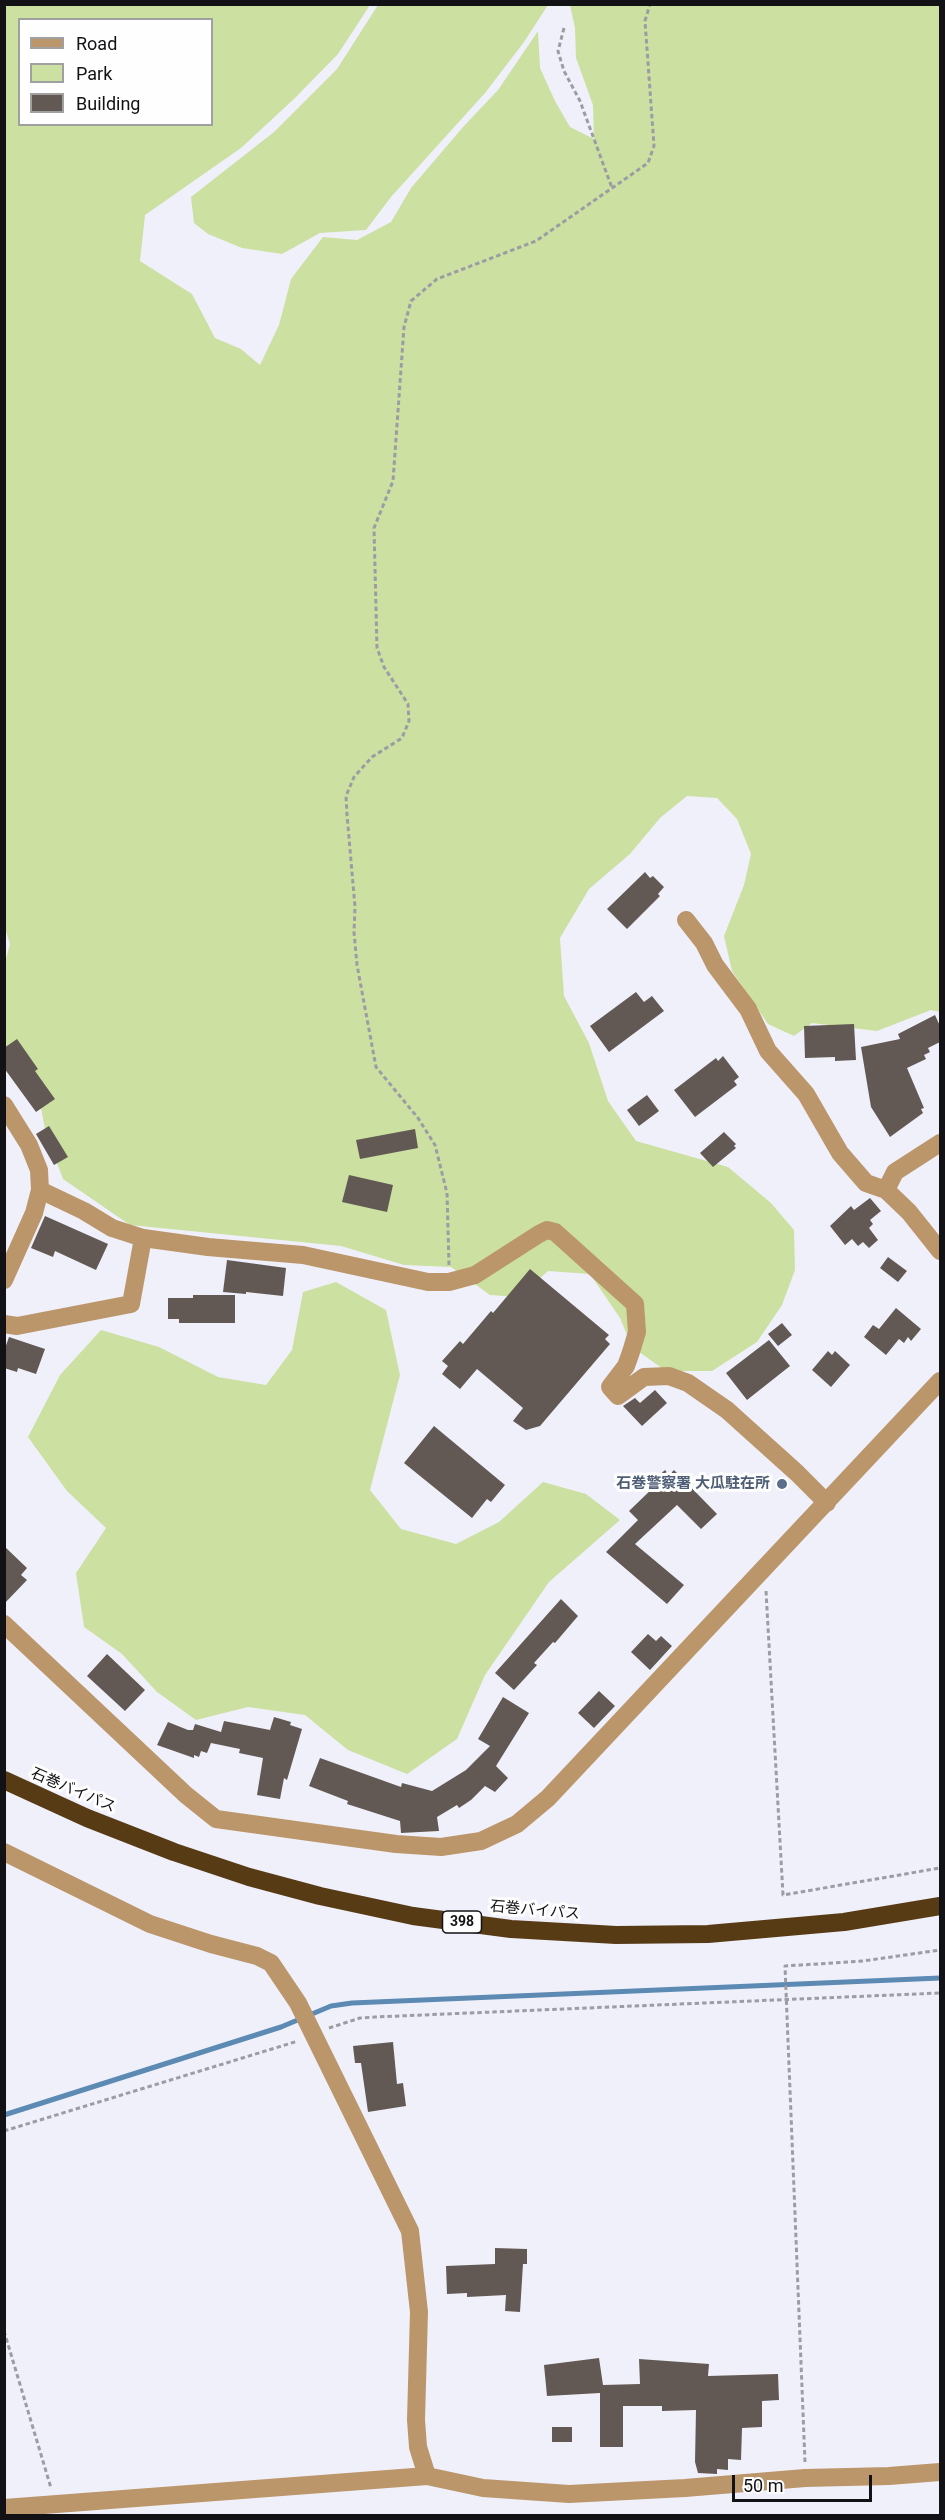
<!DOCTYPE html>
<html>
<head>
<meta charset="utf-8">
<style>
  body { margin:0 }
  #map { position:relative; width:945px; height:2520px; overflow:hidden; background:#f0f0fb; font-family:Roboto,sans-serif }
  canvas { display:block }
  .frame { position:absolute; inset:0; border:6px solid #121216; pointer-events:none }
  .legend { position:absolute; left:18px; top:18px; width:195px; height:108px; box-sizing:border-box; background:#fefefe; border:2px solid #a0a0a1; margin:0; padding:8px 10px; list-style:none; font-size:18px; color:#121216 }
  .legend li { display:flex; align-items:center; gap:12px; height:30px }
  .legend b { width:30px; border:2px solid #a0a0a1 }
  .scale { position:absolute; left:732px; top:2475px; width:140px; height:27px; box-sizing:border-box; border:3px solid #121216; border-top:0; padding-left:8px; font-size:18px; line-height:21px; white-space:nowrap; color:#121216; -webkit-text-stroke:4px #fefefe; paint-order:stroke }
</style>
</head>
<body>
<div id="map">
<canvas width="945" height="2520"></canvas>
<div class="frame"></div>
<ul class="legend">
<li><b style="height:8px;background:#bb966a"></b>Road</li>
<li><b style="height:16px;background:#cce0a2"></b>Park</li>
<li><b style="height:16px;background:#625954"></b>Building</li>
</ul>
<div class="scale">50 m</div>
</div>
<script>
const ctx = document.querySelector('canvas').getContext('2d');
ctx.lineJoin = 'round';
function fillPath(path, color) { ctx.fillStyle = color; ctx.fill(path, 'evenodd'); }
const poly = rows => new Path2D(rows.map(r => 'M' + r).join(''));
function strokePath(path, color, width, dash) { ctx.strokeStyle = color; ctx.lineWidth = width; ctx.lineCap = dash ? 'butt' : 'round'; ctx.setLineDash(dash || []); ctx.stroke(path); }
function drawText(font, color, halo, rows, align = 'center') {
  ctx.font = font + ' Roboto,"Noto Sans JP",sans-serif'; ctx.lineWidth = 6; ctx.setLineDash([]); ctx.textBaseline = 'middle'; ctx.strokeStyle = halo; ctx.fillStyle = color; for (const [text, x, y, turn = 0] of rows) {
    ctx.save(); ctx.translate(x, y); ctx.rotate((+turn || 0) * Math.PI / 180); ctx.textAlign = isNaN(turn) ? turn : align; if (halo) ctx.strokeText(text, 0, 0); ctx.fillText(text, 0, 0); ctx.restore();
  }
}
fillPath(poly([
  [5,5,370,5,338,54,294,99,241,148,145,215,140,261,192,294,215,338,241,349,260,365,279,325,291,279,323,237,357,240,391,222,411,188,463,127,498,90,538,31,540,68,555,101,570,127,594,139,593,105,576,58,575,28,570,5,940,5,940,1012,931,1010,877,1031,812,1023,794,1036,768,1024,732,971,724,936,744,885,751,854,737,819,717,798,687,796,660,818,630,854,589,889,560,938,564,996,589,1043,608,1101,636,1141,728,1167,771,1203,794,1230,795,1270,782,1305,757,1342,712,1371,666,1371,632,1347,620,1318,590,1274,548,1271,519,1297,490,1295,451,1267,404,1265,341,1246,130,1225,63,1179,46,1134,37,1087,5,1052,4,966,10,944,4,925],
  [20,20,212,20,212,124,20,124],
  [378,5,548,5,524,42,485,93,391,197,366,230,320,233,282,254,242,248,208,234,194,223,191,197,274,132,337,69],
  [336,1282,386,1310,400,1375,370,1490,401,1529,456,1544,499,1522,543,1482,586,1494,620,1520,549,1582,485,1675,457,1739,407,1774,348,1750,305,1715,248,1707,196,1720,157,1692,122,1654,84,1627,76,1573,106,1528,67,1491,28,1437,60,1375,101,1330,159,1347,218,1377,266,1385,292,1350,303,1292]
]), '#cce0a2');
strokePath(poly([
  [4,2115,281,2027,331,2006,352,2003,940,1978]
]), '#5c8ab2', 5);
fillPath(poly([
  [645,872,650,878,653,876,664,887,658,894,660,896,627,929,607,909],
  [636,992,644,1002,652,996,664,1011,609,1052,590,1026],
  [935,1015,940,1026,940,1042,928,1048,930,1052,924,1055,926,1059,907,1068,924,1108,921,1109,923,1113,890,1137,871,1107,861,1047,900,1039,898,1034],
  [854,1024,856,1060,835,1061,835,1057,805,1058,804,1026],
  [17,1039,38,1069,35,1071,55,1099,36,1112,4,1068,4,1048],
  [723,1056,739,1077,734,1081,737,1085,695,1117,674,1090,716,1058,718,1061],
  [647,1095,659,1111,639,1126,627,1110],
  [49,1126,68,1157,54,1165,36,1134],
  [415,1129,418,1148,360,1159,356,1140],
  [724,1132,736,1144,734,1146,736,1148,713,1167,700,1153],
  [349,1175,393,1185,387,1212,342,1202],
  [870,1198,881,1211,870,1220,873,1224,869,1228,878,1240,869,1248,863,1242,858,1246,852,1239,845,1245,830,1226,851,1206,854,1210],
  [45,1216,108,1244,96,1270,55,1251,53,1257,31,1248],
  [888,1257,907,1271,898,1282,880,1268],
  [227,1260,286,1268,283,1296,246,1292,246,1294,223,1292],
  [530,1269,609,1335,605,1339,610,1344,540,1426,526,1430,513,1421,523,1408,477,1369,460,1389,442,1374,448,1366,442,1361,460,1341,463,1344,491,1311,493,1313],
  [193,1295,235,1295,235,1323,179,1323,179,1319,168,1319,168,1298,193,1298],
  [896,1308,921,1329,911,1341,908,1337,904,1343,899,1339,886,1355,864,1337,873,1325,879,1329],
  [782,1323,792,1335,778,1346,768,1334],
  [9,1337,45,1349,36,1374,18,1368,17,1372,4,1368,4,1351],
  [769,1340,790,1366,747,1400,726,1373],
  [828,1351,832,1355,835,1351,850,1365,831,1387,812,1370],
  [655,1390,667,1403,642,1426,623,1406,635,1398,640,1403],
  [434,1426,505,1485,491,1502,487,1499,472,1518,404,1463],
  [665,1470,669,1475,674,1470,717,1514,701,1529,677,1505,635,1544,684,1585,667,1604,606,1552,638,1520,629,1511,656,1485,653,1481],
  [4,1546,27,1568,21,1575,27,1580,4,1604],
  [561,1599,578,1616,555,1643,553,1642,534,1663,537,1665,514,1690,495,1673],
  [648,1634,656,1641,661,1636,672,1646,650,1670,631,1652],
  [107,1654,145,1690,125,1711,87,1676],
  [599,1691,615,1706,594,1728,578,1713],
  [503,1697,529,1713,496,1766,508,1778,495,1792,485,1786,471,1800,459,1808,457,1805,437,1817,439,1831,401,1833,400,1821,347,1804,348,1801,309,1786,320,1758,401,1787,402,1783,432,1791,466,1770,490,1746,478,1739],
  [274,1717,291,1722,290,1725,302,1729,287,1780,284,1778,280,1799,257,1795,263,1758,239,1753,240,1749,211,1743,207,1753,201,1751,199,1757,194,1755,194,1758,157,1745,168,1722,188,1730,193,1730,195,1724,221,1732,224,1721,270,1730],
  [393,2042,397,2084,403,2083,406,2106,368,2112,361,2063,355,2063,353,2046],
  [495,2248,527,2249,527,2264,523,2264,520,2312,505,2311,506,2295,467,2297,467,2293,447,2294,446,2266,495,2264],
  [599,2358,603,2385,640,2384,639,2359,709,2364,708,2376,778,2374,779,2400,762,2401,762,2427,742,2428,741,2460,728,2459,728,2470,717,2469,717,2474,698,2473,695,2462,696,2410,662,2411,662,2406,623,2406,623,2447,600,2447,600,2393,547,2396,544,2365],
  [552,2427,572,2427,572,2442,552,2442]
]), '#625954');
strokePath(poly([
  [564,28,558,51,564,71,580,101,612,188],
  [449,1265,447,1193,435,1145,418,1118,376,1067,357,965,354,932,355,907,347,815,346,796,354,777,372,757,402,738,409,721,408,704,384,667,377,648,374,528,393,481,404,327,411,301,437,279,536,241,648,163,654,146,645,21,650,4],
  [766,1591,783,1895,940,1868],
  [329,2028,360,2018,375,2017,940,1993],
  [4,2131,298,2041],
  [4,2331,51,2488],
  [805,2462,785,1966,863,1961,940,1950]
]), '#9c9ca4', 3, [4.5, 3]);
strokePath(poly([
  [686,920,704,943,715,965,748,1009,768,1051,806,1094,840,1153,866,1183,886,1190,909,1212,940,1251],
  [4,1105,29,1145,39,1170,40,1190,84,1211,112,1228,143,1238,208,1247,303,1255,428,1282,449,1282,475,1275,539,1234,547,1230,555,1232,635,1304,637,1332,631,1352,626,1366,610,1387,618,1396,644,1377,669,1376,688,1383,727,1410,797,1473,827,1503],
  [886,1190,895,1172,940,1143],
  [4,1280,34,1213,40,1190],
  [4,1324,17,1326,131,1304,143,1238],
  [4,1624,186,1795,216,1819,396,1844,441,1847,481,1841,517,1824,548,1798,940,1381],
  [4,1852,150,1924,211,1944,257,1956,271,1963,298,2003,410,2231,419,2312,416,2420,418,2447,427,2476],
  [4,2508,427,2476,483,2488,569,2494,685,2488,805,2478,889,2476,940,2472]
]), '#bb966a', 18);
strokePath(poly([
  [4,1780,87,1818,174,1852,249,1877,320,1896,413,1916,511,1929,616,1935,708,1934,844,1922,940,1906]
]), '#573b15', 18);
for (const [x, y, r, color] of [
  [782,1484,6,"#5c6f8a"]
]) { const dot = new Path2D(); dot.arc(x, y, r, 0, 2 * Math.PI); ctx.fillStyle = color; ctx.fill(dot); strokePath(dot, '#fefefe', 2); }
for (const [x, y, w] of [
  [462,1922,39]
]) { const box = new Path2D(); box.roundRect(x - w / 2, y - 11, w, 22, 4.5); ctx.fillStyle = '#fefefe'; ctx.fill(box); strokePath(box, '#121216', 1.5); }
drawText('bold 14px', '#121216', null, [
  ["398",462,1922]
]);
drawText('bold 15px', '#4e5e75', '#fefefe', [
  ["石巻警察署 大瓜駐在所",770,1484]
], 'right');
drawText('15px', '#121216', '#fefefe', [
  ["石巻バイパス",73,1791,23],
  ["石巻バイパス",535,1911,5]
]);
</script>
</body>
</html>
